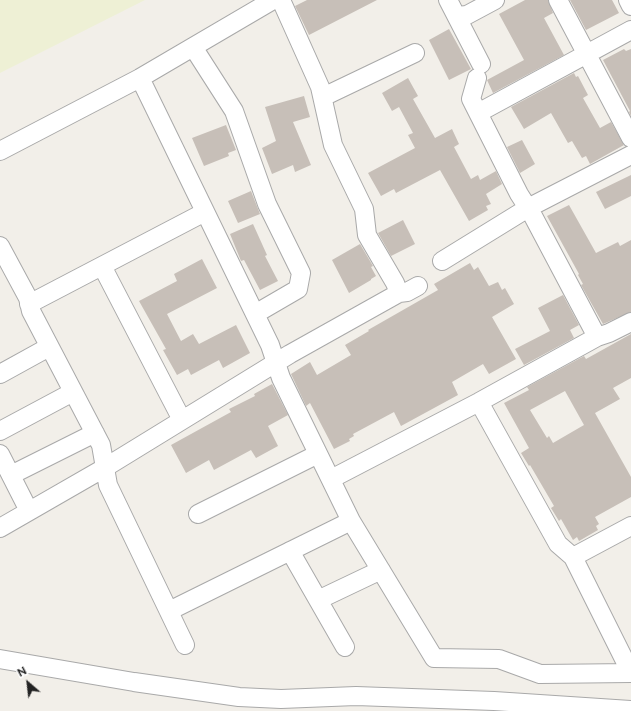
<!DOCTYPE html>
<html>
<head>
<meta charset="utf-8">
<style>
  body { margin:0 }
  #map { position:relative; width:631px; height:711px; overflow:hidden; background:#f2efe9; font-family:Raleway,sans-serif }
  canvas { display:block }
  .north { position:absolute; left:8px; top:663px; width:40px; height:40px; -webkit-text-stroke:3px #fff; paint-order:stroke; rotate:332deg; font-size:11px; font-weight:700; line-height:16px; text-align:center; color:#222 }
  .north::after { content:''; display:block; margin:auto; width:14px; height:18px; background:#222; clip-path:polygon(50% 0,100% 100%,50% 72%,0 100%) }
</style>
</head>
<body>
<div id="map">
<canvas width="631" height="711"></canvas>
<div class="north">N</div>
</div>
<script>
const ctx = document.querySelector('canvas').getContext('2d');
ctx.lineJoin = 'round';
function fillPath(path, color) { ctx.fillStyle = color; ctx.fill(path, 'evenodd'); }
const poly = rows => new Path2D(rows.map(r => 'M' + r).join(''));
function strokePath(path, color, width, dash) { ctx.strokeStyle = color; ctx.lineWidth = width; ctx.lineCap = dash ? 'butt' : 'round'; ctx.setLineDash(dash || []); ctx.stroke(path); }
fillPath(poly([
  [0,0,145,0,0,73]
]), '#eef0d5');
fillPath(poly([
  [307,0,377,0,309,35,295,6],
  [525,0,548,0,553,13,544,18,564,55,493,93,487,80,524,60,499,14],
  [570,0,612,0,619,13,586,30],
  [449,29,471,69,449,80,429,40],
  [624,49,626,51,631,49,631,116,629,112,630,111,603,60],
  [574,73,576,77,578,76,588,95,583,98,600,128,611,122,624,145,590,164,586,156,582,158,572,141,568,143,551,113,524,129,511,107],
  [408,78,418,96,413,99,435,138,452,129,459,144,454,147,471,179,478,175,480,180,496,171,502,184,486,194,491,204,486,206,488,210,469,221,440,170,396,193,394,189,381,196,368,173,415,148,408,135,413,133,399,107,392,111,382,93],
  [304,96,310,117,293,122,311,165,295,172,293,165,272,174,262,148,276,141,265,107],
  [226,125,236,150,228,153,229,156,204,166,192,138],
  [522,140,535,164,520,173,507,147],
  [631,175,631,196,605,209,596,192],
  [251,191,260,214,238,223,228,201],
  [569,205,596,253,618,242,620,246,631,240,631,312,603,324,581,285,583,284,578,275,579,274,547,216],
  [403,220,415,244,391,256,378,233],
  [253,224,267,255,265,256,278,281,260,290,244,260,241,261,230,234],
  [360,244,373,266,371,267,376,276,371,279,371,280,349,293,332,260],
  [202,259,217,288,167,314,181,341,193,334,199,344,236,325,250,353,223,368,219,360,191,375,188,369,177,375,163,350,166,349,139,301,177,281,174,274],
  [470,263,474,270,478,267,489,286,498,282,502,290,505,288,514,304,492,317,516,359,489,374,483,364,452,382,458,395,401,426,394,412,353,434,354,436,349,439,350,441,334,449,310,403,306,406,291,374,310,362,317,375,351,355,345,345,369,331,368,330,438,290,434,284],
  [563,295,579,325,570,330,574,338,524,365,515,349,550,331,538,308],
  [631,334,631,378,613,388,620,399,595,413,631,477,631,497,595,517,599,524,596,526,598,530,579,541,577,537,573,540,561,519,559,521,551,508,554,506,530,465,529,466,521,453,529,448,504,403,529,390,527,387,584,356,586,359],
  [565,391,584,425,553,443,549,436,547,438,530,410],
  [272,384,288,415,268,426,278,446,256,458,251,450,214,470,209,460,186,473,171,445,231,412,229,409,255,396,254,394]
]), '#c7bfb8');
const street = poly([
  [281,0,320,87,333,145,364,209,367,235,395,283,399,293],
  [448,0,481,64],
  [558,0,631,138],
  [628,0,631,6],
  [457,16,467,15,495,0],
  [193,47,234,111,267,204,301,273,298,289,255,314],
  [140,78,270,345,281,378,351,521,434,658,499,659,540,674,631,673],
  [477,78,471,99,519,194,533,216,597,337],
  [323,97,415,53],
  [478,113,631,30],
  [0,151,140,78,273,0],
  [0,246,28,298,31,311,101,445,108,485,185,645],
  [442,261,528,208,631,155],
  [102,266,182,420],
  [29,304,205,212],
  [0,374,49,347],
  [479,402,558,544,573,557,631,673],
  [0,431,73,392],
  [0,454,29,511],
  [11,475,95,433],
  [331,479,479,402,597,337,609,333,631,322],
  [198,514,318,454],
  [0,528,106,467,290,354,399,293,407,292,418,286],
  [290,551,345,647],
  [573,557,631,526],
  [318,600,381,570],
  [169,611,351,521],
  [0,659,134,682,239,697,281,699,356,696,494,701,631,710]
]);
strokePath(street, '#a9a9a9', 20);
strokePath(street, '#fff', 18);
</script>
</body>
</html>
